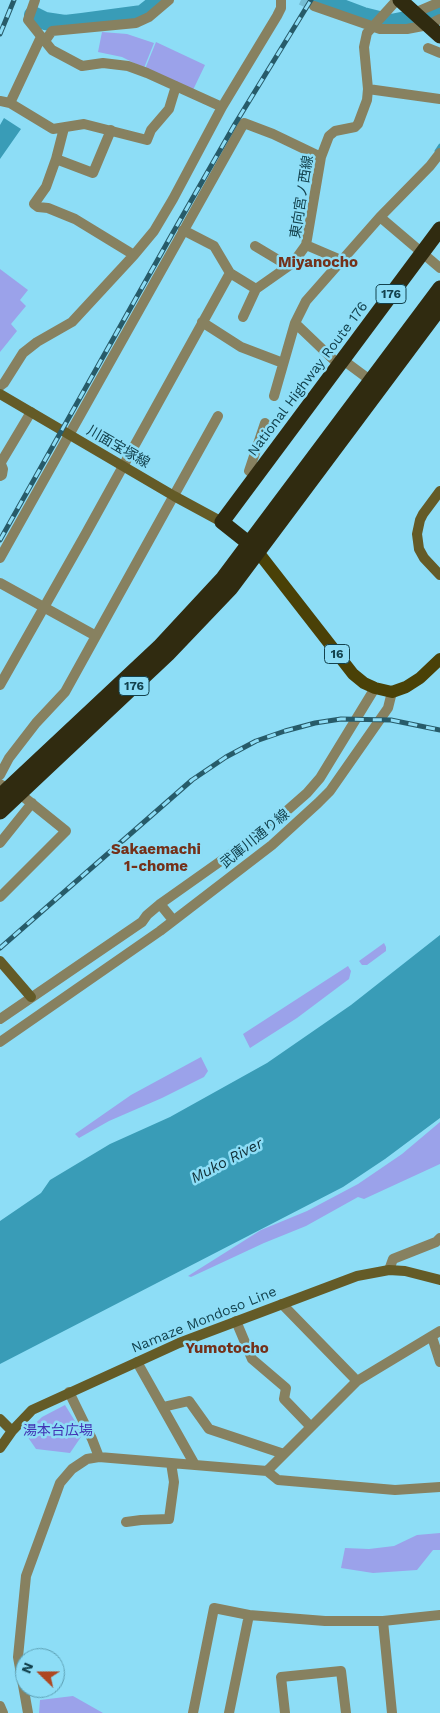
<!DOCTYPE html>
<html>
<head>
<meta charset="utf-8">
<style>
  body { margin:0 }
  #map { position:relative; width:440px; height:1713px; overflow:hidden; background:#8dddf6; font-family:"Work Sans",sans-serif }
  canvas { display:block }
  .north { position:absolute; left:15px; top:1648px; width:50px; height:50px; box-sizing:border-box; background:#8dddf6; border:1px solid #5c9fb3; border-radius:50%; rotate:292deg; font-size:14px; font-weight:700; line-height:20px; text-align:center; color:#13424e }
  .north::after { content:''; display:block; margin:auto; width:18px; height:22px; background:#ae4721; clip-path:polygon(50% 0,100% 100%,50% 72%,0 100%) }
</style>
</head>
<body>
<div id="map">
<canvas width="440" height="1713"></canvas>
<div class="north">N</div>
</div>
<script>
const ctx = document.querySelector('canvas').getContext('2d');
ctx.lineJoin = 'round';
function fillPath(path, color) { ctx.fillStyle = color; ctx.fill(path, 'evenodd'); }
const poly = rows => new Path2D(rows.map(r => 'M' + r).join(''));
function strokePath(path, color, width, dash) { ctx.strokeStyle = color; ctx.lineWidth = width; ctx.lineCap = dash ? 'butt' : 'round'; ctx.setLineDash(dash || []); ctx.stroke(path); }
function drawText(font, color, halo, rows, align = 'center') {
  ctx.font = font + ' "Work Sans","Noto Sans JP",sans-serif'; ctx.lineWidth = 5; ctx.setLineDash([]); ctx.textBaseline = 'middle'; ctx.strokeStyle = halo; ctx.fillStyle = color; for (const [text, x, y, turn = 0] of rows) {
    ctx.save(); ctx.translate(x, y); ctx.rotate((+turn || 0) * Math.PI / 180); ctx.textAlign = isNaN(turn) ? turn : align; if (halo) ctx.strokeText(text, 0, 0); ctx.fillText(text, 0, 0); ctx.restore();
  }
}
fillPath(poly([
  [102,32,127,34,154,43,144,68,122,57,98,52],
  [156,42,205,65,193,90,145,69],
  [0,269,28,290,20,300,26,306,11,324,17,331,0,352],
  [384,943,386,947,386,951,367,965,362,965,359,961],
  [348,966,351,971,349,979,297,1018,250,1048,243,1034],
  [201,1057,208,1071,204,1077,162,1098,109,1121,79,1138,75,1134,131,1095],
  [440,1122,440,1164,364,1199,358,1197,306,1226,264,1243,191,1277,188,1276,261,1230,307,1211,358,1184,402,1154],
  [65,1405,83,1434,70,1453,36,1449,25,1433,42,1417],
  [440,1533,440,1550,433,1550,417,1570,373,1573,341,1568,345,1548,369,1549,394,1546,417,1535],
  [73,1696,103,1713,39,1713,40,1700]
]), '#9ba2ea');
fillPath(poly([
  [4,118,21,129,0,159,0,125],
  [440,935,440,1118,385,1159,343,1187,0,1364,0,1221,41,1193,50,1180,110,1144,170,1117,267,1063,351,1005]
]), '#399cb7');
strokePath(poly([
  [436,151,440,145]
]), '#399cb7', 3);
strokePath(poly([
  [321,0,363,16,391,23,431,15,440,11],
  [33,15,45,21,65,24,82,22,142,14,160,0]
]), '#399cb7', 18);
strokePath(poly([
  [301,0,314,6]
]), '#75bed4', 10, [10, 5]);
strokePath(poly([
  [35,0,28,20,52,50,82,66,103,63,128,66,147,73,222,107],
  [314,6,380,29,407,29,428,25,440,19],
  [414,13,440,2],
  [45,41,52,31,136,23,149,17,169,0],
  [428,48,440,53],
  [368,89,440,99],
  [0,101,10,103,53,129,84,124,147,140,151,130,169,109,176,86],
  [10,103,41,37],
  [64,128,56,159,46,187,34,204,38,207,48,208,75,219,134,255],
  [56,159,93,173,111,130],
  [380,217,440,268],
  [183,230,214,246,230,273,256,289,293,263,306,245],
  [255,246,285,264,293,263],
  [341,260,306,245,321,157,329,136,335,131,355,127,358,124,367,100,368,89,364,47,367,33,397,0],
  [243,317,256,289],
  [202,322,241,347,283,363],
  [295,323,339,365],
  [343,360,370,380],
  [0,386,4,383,23,353,37,342,72,322,134,255,154,231,173,199,222,107,277,16,281,8,281,0],
  [274,396,295,323,306,301,380,217,430,166,440,153],
  [0,464,31,412],
  [0,476,2,475,3,469,1,464],
  [256,476,249,471,265,423],
  [0,558,244,123,273,134,321,157],
  [0,583,96,636,65,692,36,723,9,758,0,775],
  [96,636,218,416],
  [0,685,85,535,230,273],
  [0,784,25,798,66,831,0,897],
  [0,843,32,803],
  [160,904,173,920],
  [0,1019,142,922,147,915,160,904,266,829,307,793,320,778,375,688],
  [0,1042,160,931,272,845,318,803,330,791,388,708,392,692],
  [389,1270,393,1259,436,1242,440,1238],
  [282,1304,357,1381],
  [236,1321,252,1359,286,1388,284,1399,311,1427],
  [432,1337,440,1362],
  [137,1362,195,1465],
  [69,1392,92,1439,99,1457],
  [163,1407,189,1401,209,1429,284,1454],
  [267,1471,357,1381,440,1331],
  [126,1522,141,1520,169,1519,174,1482,171,1463],
  [383,1621,392,1713],
  [0,1706,3,1713],
  [28,1713,18,1657,26,1576,60,1483,72,1469,87,1459,99,1457,267,1471,278,1480,395,1490,440,1487],
  [193,1713,214,1608,249,1615,325,1621,383,1621,440,1615],
  [229,1713,249,1615],
  [285,1713,281,1677,341,1671,346,1713]
]), '#878160', 10);
strokePath(poly([
  [0,394,174,496,222,522],
  [440,491,423,514,420,520,417,534,419,549,424,558,440,575],
  [0,961,31,997],
  [0,1419,12,1431],
  [0,1448,12,1431,32,1410,179,1343,357,1276,389,1270,405,1271,440,1280]
]), '#645b27', 10);
strokePath(poly([
  [258,552,353,674,364,683,375,688,392,692,406,687,420,678,440,659]
]), '#4a4107', 12);
strokePath(poly([
  [400,0,440,36],
  [256,549,222,522,440,229],
  [0,796,159,647,223,578,440,288],
  [0,812,168,654,231,588,440,308]
]), '#302b10', 15);
const rail = poly([
  [0,34,14,0],
  [0,540,171,236,235,124,311,0],
  [0,948,192,780,226,757,256,741,285,731,315,723,341,719,391,720,440,730]
]);
strokePath(rail, '#275b69', 5);
strokePath(rail, '#8dddf6', 3, [9]);
for (const [x, y, w] of [
  [391,294,30],
  [337,654,25],
  [134,686,30]
]) { const box = new Path2D(); box.roundRect(x - w / 2, y - 9.5, w, 19, 4); ctx.fillStyle = '#8dddf6'; ctx.fill(box); strokePath(box, '#13424e', 1); }
drawText('bold 12px', '#13424e', null, [
  ["176",391,294],
  ["16",337,654],
  ["176",134,686]
]);
drawText('14px', '#13424e', '#8dddf6', [
  ["東向宮ノ西線",302,197,-81],
  ["National Highway Route 176",308,379,-53],
  ["川面宝塚線",118,447,30],
  ["武庫川通り線",255,839,-39],
  ["Namaze Mondoso Line",204,1320,-22]
]);
drawText('14px', '#4233b4', '#8dddf6', [
  ["湯本台広場",58,1431]
]);
drawText('bold 15px', '#74311a', '#8dddf6', [
  ["Miyanocho",318,263],
  ["Sakaemachi",156,850],
  ["1-chome",156,867],
  ["Yumotocho",227,1349]
]);
drawText('italic 15px', '#102e36', '#8dddf6', [
  ["Muko River",227,1161,-28]
]);
</script>
</body>
</html>
